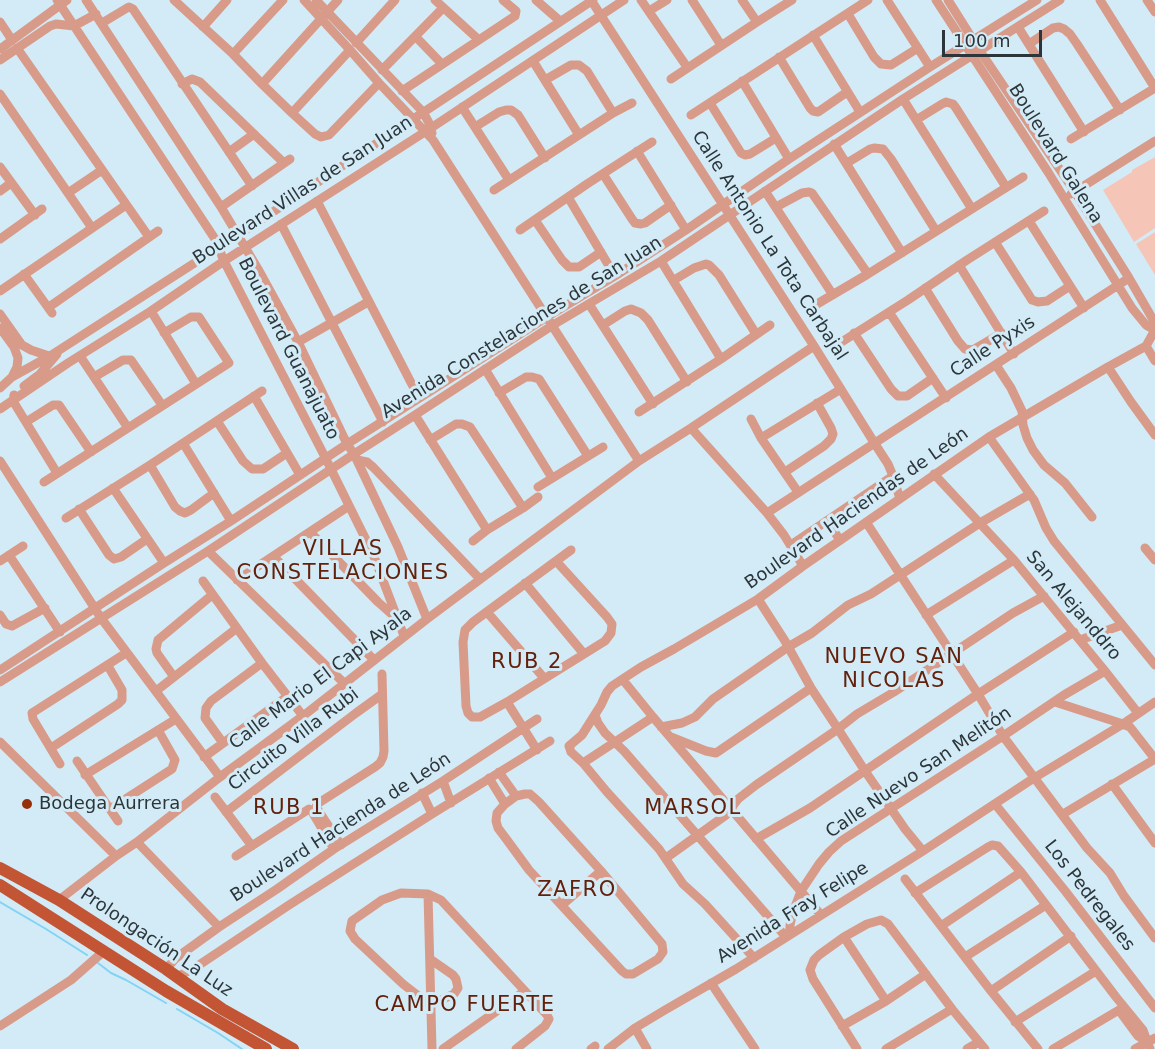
<!DOCTYPE html>
<html>
<head>
<meta charset="utf-8">
<style>
  body { margin:0 }
  #map { position:relative; width:1155px; height:1049px; overflow:hidden; background:#d2ebf6; font-family:"DejaVu Sans",sans-serif }
  canvas { display:block }
  .scale { position:absolute; left:942px; top:30px; width:100px; height:27px; box-sizing:border-box; border:3px solid #2c363a; border-top:0; padding-left:8px; font-size:18px; line-height:21px; white-space:nowrap; color:#2c363a; -webkit-text-stroke:4px #d2ebf6; paint-order:stroke }
</style>
</head>
<body>
<div id="map">
<canvas width="1155" height="1049"></canvas>
<div class="scale">100 m</div>
</div>
<script>
const ctx = document.querySelector('canvas').getContext('2d');
ctx.lineJoin = 'round';
function fillPath(path, color) { ctx.fillStyle = color; ctx.fill(path, 'evenodd'); }
const poly = rows => new Path2D(rows.map(r => 'M' + r).join(''));
function strokePath(path, color, width, dash) { ctx.strokeStyle = color; ctx.lineWidth = width; ctx.lineCap = dash ? 'butt' : 'round'; ctx.setLineDash(dash || []); ctx.stroke(path); }
function drawText(font, color, halo, rows, align = 'center') {
  ctx.font = font + ' "DejaVu Sans",sans-serif'; ctx.lineWidth = 6; ctx.setLineDash([]); ctx.textBaseline = 'middle'; ctx.strokeStyle = halo; ctx.fillStyle = color; for (const [text, x, y, turn = 0] of rows) {
    ctx.save(); ctx.translate(x, y); ctx.rotate((+turn || 0) * Math.PI / 180); ctx.textAlign = isNaN(turn) ? turn : align; if (halo) ctx.strokeText(text, 0, 0); ctx.fillText(text, 0, 0); ctx.restore();
  }
}
fillPath(poly([
  [1155,157,1155,228,1134,242,1103,190,1132,172,1132,170],
  [1155,232,1155,275,1136,244]
]), '#f5c6b8');
strokePath(poly([
  [0,902,46,929,87,955],
  [98,963,111,973,126,980,166,1003],
  [177,1009,218,1033,242,1049]
]), '#83d3f5', 2);
strokePath(poly([
  [57,0,215,239,224,261,326,459,373,554,404,636],
  [86,0,221,207,258,269,298,342,347,444,354,454,398,547,427,619],
  [174,0,233,54,262,84,292,113,315,134,321,137,329,135,379,83],
  [304,0,350,50,379,83,433,140,639,461],
  [316,0,423,112,429,123,432,133],
  [435,0,479,40],
  [536,0,560,21],
  [591,0,814,346,875,444,888,464,893,476,900,499],
  [641,0,687,67],
  [692,0,721,45],
  [742,0,757,22],
  [887,0,930,67],
  [936,0,1048,172,1132,308,1146,325,1155,330],
  [948,0,980,51,1075,192,1129,278,1155,323],
  [1100,0,1155,88],
  [1147,0,1155,12],
  [649,11,667,0],
  [848,14,874,57,881,64,891,65,918,48],
  [0,22,12,40],
  [102,23,127,8,129,7,133,9,252,186],
  [74,26,96,14],
  [203,27,227,0],
  [1018,27,1084,132],
  [813,35,860,112],
  [416,37,442,64],
  [356,43,395,0],
  [1029,44,1053,28,1059,27,1064,29,1070,34,1077,44,1120,110],
  [17,48,149,237],
  [0,49,67,0],
  [233,54,283,0],
  [779,57,810,108,813,111,818,112,821,110,847,92],
  [0,60,50,26,56,24,74,26],
  [533,61,579,135],
  [382,70,443,8],
  [671,79,757,22,792,0],
  [545,80,571,65,579,65,587,71,613,113],
  [742,81,789,159],
  [182,84,192,79,200,82,284,163],
  [262,84,338,0],
  [402,91,515,16,516,11,503,0],
  [0,94,92,228],
  [903,99,972,209],
  [710,103,741,153,745,155,750,154,776,138],
  [462,107,509,180],
  [292,113,350,50],
  [691,115,868,0],
  [916,120,942,104,946,102,953,104,956,108,1006,187],
  [475,127,499,112,506,110,511,110,518,115,545,158],
  [1071,139,1155,88],
  [834,144,902,253],
  [637,151,686,230],
  [229,152,254,134],
  [847,163,870,149,874,148,883,149,891,159,936,231],
  [0,167,35,215],
  [603,174,632,219,635,223,641,224,645,223,671,205],
  [494,190,613,113,632,103],
  [0,191,11,183],
  [765,191,833,295],
  [68,193,102,170],
  [1071,194,1155,141],
  [568,197,615,276],
  [317,201,419,398],
  [221,207,290,159],
  [776,207,802,193,809,192,812,193,868,274],
  [535,220,562,260,569,267,579,267,601,252],
  [1029,221,1084,308],
  [281,224,383,422],
  [520,230,587,184,652,142],
  [0,239,42,209],
  [995,242,1032,300,1038,302,1047,301,1070,286],
  [661,261,721,359],
  [959,265,1014,354],
  [24,274,52,313],
  [674,280,694,268,706,264,709,265,719,275,756,334],
  [925,288,958,341,965,349,973,350,1002,333],
  [0,291,126,205],
  [589,304,653,404],
  [817,304,868,274,1023,177],
  [49,307,158,231],
  [151,311,196,384],
  [889,312,946,398],
  [0,314,22,345,31,350,52,357],
  [603,325,625,311,631,309,641,313,648,320,687,382],
  [0,328,14,347,18,358,17,367,12,377,0,388],
  [854,333,891,389,898,396,907,396,933,378],
  [298,342,368,302],
  [840,343,908,300,967,260,1044,211],
  [1146,346,1155,361],
  [80,356,128,428],
  [996,365,1011,388,1022,411,1023,425,1027,438,1033,450,1044,465,1065,483,1092,517],
  [1108,367,1131,402,1155,435],
  [485,369,552,478],
  [12,377,50,356,238,235,593,0],
  [94,377,123,360,131,360,162,405],
  [24,386,40,374,57,354],
  [499,393,526,377,532,377,539,379,588,456],
  [14,395,13,401,57,473],
  [254,396,300,475],
  [0,409,68,363,151,311,224,261,431,128,624,0],
  [639,412,721,359,770,325],
  [415,415,487,530],
  [751,419,761,438,798,492],
  [217,421,243,461,252,469,263,469,287,453],
  [26,422,53,405,59,405,91,452],
  [691,428,767,513,784,535,803,566],
  [989,437,1034,500,1046,528,1054,541,1155,665],
  [761,438,841,389],
  [430,440,456,424,462,424,470,427,523,508],
  [183,443,231,521],
  [357,460,367,462,373,467,480,579],
  [0,461,101,618,220,777],
  [150,465,175,507,180,511,185,513,191,510,214,493],
  [785,472,824,446,831,439,833,434,831,428,817,403],
  [934,474,1014,560,1105,671,1138,713],
  [44,482,229,363,199,317,191,317,164,333],
  [538,487,603,447],
  [113,488,164,563],
  [79,509,109,555,114,559,121,557,147,539],
  [767,513,1129,278],
  [66,518,150,465,262,391],
  [827,521,840,540],
  [866,522,978,694,1003,736,1087,848,1110,873,1124,896,1155,938],
  [310,532,378,602,396,618],
  [473,541,487,530,523,508,538,497],
  [791,545,893,476],
  [1145,548,1155,560],
  [208,551,345,684],
  [9,555,60,632],
  [274,557,374,660],
  [0,561,23,546],
  [556,561,607,617,612,624,611,633,605,641,507,702,480,717,472,717,468,713,466,706,463,642,465,630,473,622,571,550],
  [237,580,349,506],
  [203,581,262,663,303,716],
  [525,583,584,654],
  [758,599,785,641,811,688,838,729,865,771,905,829,923,851],
  [487,612,544,678],
  [0,615,6,624,12,626,45,608],
  [926,615,1014,560],
  [1080,640,1122,625],
  [0,670,164,563,231,521,347,444,547,317,615,276,686,230,789,159,930,67,1037,0],
  [174,677,157,653,156,649,158,640,212,595],
  [623,680,653,717,821,915],
  [0,682,208,551,354,454,415,415,553,325,661,261,903,99,1060,0],
  [156,691,237,628],
  [507,702,537,750],
  [1055,702,1123,724,1130,727,1155,759],
  [595,715,598,723,605,733,624,751,786,937],
  [661,727,682,723,695,717,713,699,788,647,812,633,848,605,871,594,980,523,1030,494],
  [671,737,706,751,716,753,811,688],
  [0,742,116,856],
  [223,743,205,718,206,708,211,701,262,663],
  [51,748,118,704,122,700,122,690,108,666],
  [204,757,288,696],
  [77,761,118,821],
  [583,763,653,717],
  [60,764,33,719,32,713,126,653],
  [499,772,516,796],
  [85,775,176,719],
  [489,778,505,804],
  [443,781,451,803],
  [1112,784,1155,843],
  [422,793,432,814],
  [525,794,530,794,539,802,601,871,662,944,663,952,658,959,633,974,626,974,622,971,529,870,507,840,498,828,496,821,497,813,505,804,516,796,525,794],
  [215,797,252,846],
  [995,804,1066,892,1155,1008],
  [110,809,172,769,175,760,158,730],
  [226,812,356,713,381,695],
  [1063,814,1155,759],
  [756,839,810,808,978,694,1074,632],
  [137,842,219,927],
  [341,845,316,807,317,804,375,767,380,763,383,757,384,751,382,674],
  [236,856,309,809,311,810,334,849],
  [666,858,726,815,738,799,756,785,838,729,857,714,894,692,1013,613,1044,596],
  [905,879,991,991,1038,1049],
  [915,893,988,847,992,845,998,846,1021,872,1116,997,1143,1030,1150,1049],
  [428,894,432,1049],
  [59,900,116,856,137,842,220,777,303,716,427,619,639,461,691,428,814,346],
  [562,905,601,871],
  [941,926,1021,872],
  [790,934,790,925,793,912,801,891,819,864,829,852,841,841,1003,736,1064,695,1105,671],
  [844,937,886,1001],
  [965,957,1046,905],
  [754,958,705,904,683,884,659,849,607,792,583,763,571,752,569,746,582,735,601,705,607,692,612,686,641,667,674,649,758,599,803,566,989,437,1108,367,1146,346,1155,330],
  [430,959,453,975,456,979,458,988,454,994,430,1005,403,984,355,939,350,931,352,921,382,900,401,893,428,894,441,900,547,1015,549,1019,545,1026,516,1049],
  [166,969,176,958,219,927,277,889,334,849,443,781,537,719],
  [176,977,193,969,289,905,432,814,550,741],
  [711,983,755,1049],
  [991,991,1071,936],
  [1121,1013,1138,1036,1147,1042],
  [1015,1022,1096,971],
  [0,1026,71,980,104,951],
  [842,1026,886,1001,926,974],
  [635,1028,647,1049],
  [443,1049,525,991],
  [591,1049,595,1046],
  [608,1049,635,1028,665,1010,736,969,923,851,1034,778,1123,724,1155,702],
  [857,1049,813,979,810,970,814,960,819,955,844,937,867,924,881,920,888,924,952,1009,985,1049],
  [886,1049,952,1009],
  [967,1049,979,1042],
  [1053,1049,1124,1007],
  [1135,1049,1155,1038]
]), '#d99b89', 9);
strokePath(poly([
  [0,868,59,900,166,969,222,1009,293,1049],
  [0,885,166,991,266,1049]
]), '#c35534', 12);
for (const [x, y, r, color] of [
  [27,804,6,"#952e09"]
]) { const dot = new Path2D(); dot.arc(x, y, r, 0, 2 * Math.PI); ctx.fillStyle = color; ctx.fill(dot); strokePath(dot, '#d2ebf6', 2); }
drawText('18px', '#2c363a', '#d2ebf6', [
  ["Boulevard Galena",1055,154,58],
  ["Boulevard Villas de San Juan",303,191,-33],
  ["Calle Antonio La Tota Carbajal",769,246,57],
  ["Avenida Constelaciones de San Juan",522,328,-32],
  ["Calle Pyxis",993,347,-33],
  ["Boulevard Guanajuato",288,349,63],
  ["Boulevard Haciendas de León",857,509,-35],
  ["San Alejanddro",1073,606,50],
  ["Calle Mario El Capi Ayala",321,679,-37],
  ["Circuito Villa Rubi",294,740,-37],
  ["Calle Nuevo San Melitón",919,773,-34],
  ["Boulevard Hacienda de León",341,828,-33],
  ["Los Pedregales",1089,896,52],
  ["Avenida Fray Felipe",793,913,-32],
  ["Prolongación La Luz",156,943,34]
]);
drawText('18px', '#2c363a', '#d2ebf6', [
  ["Bodega Aurrera",39,804]
], 'left');
ctx.letterSpacing = '1.5px';
drawText('21px', '#63210c', '#d2ebf6', [
  ["VILLAS",343,550],
  ["CONSTELACIONES",343,574],
  ["NUEVO SAN",894,658],
  ["NICOLAS",894,682],
  ["RUB 2",527,663],
  ["RUB 1",289,809],
  ["MARSOL",693,809],
  ["ZAFRO",577,891],
  ["CAMPO FUERTE",465,1006]
]);
ctx.letterSpacing = '0px';
</script>
</body>
</html>
